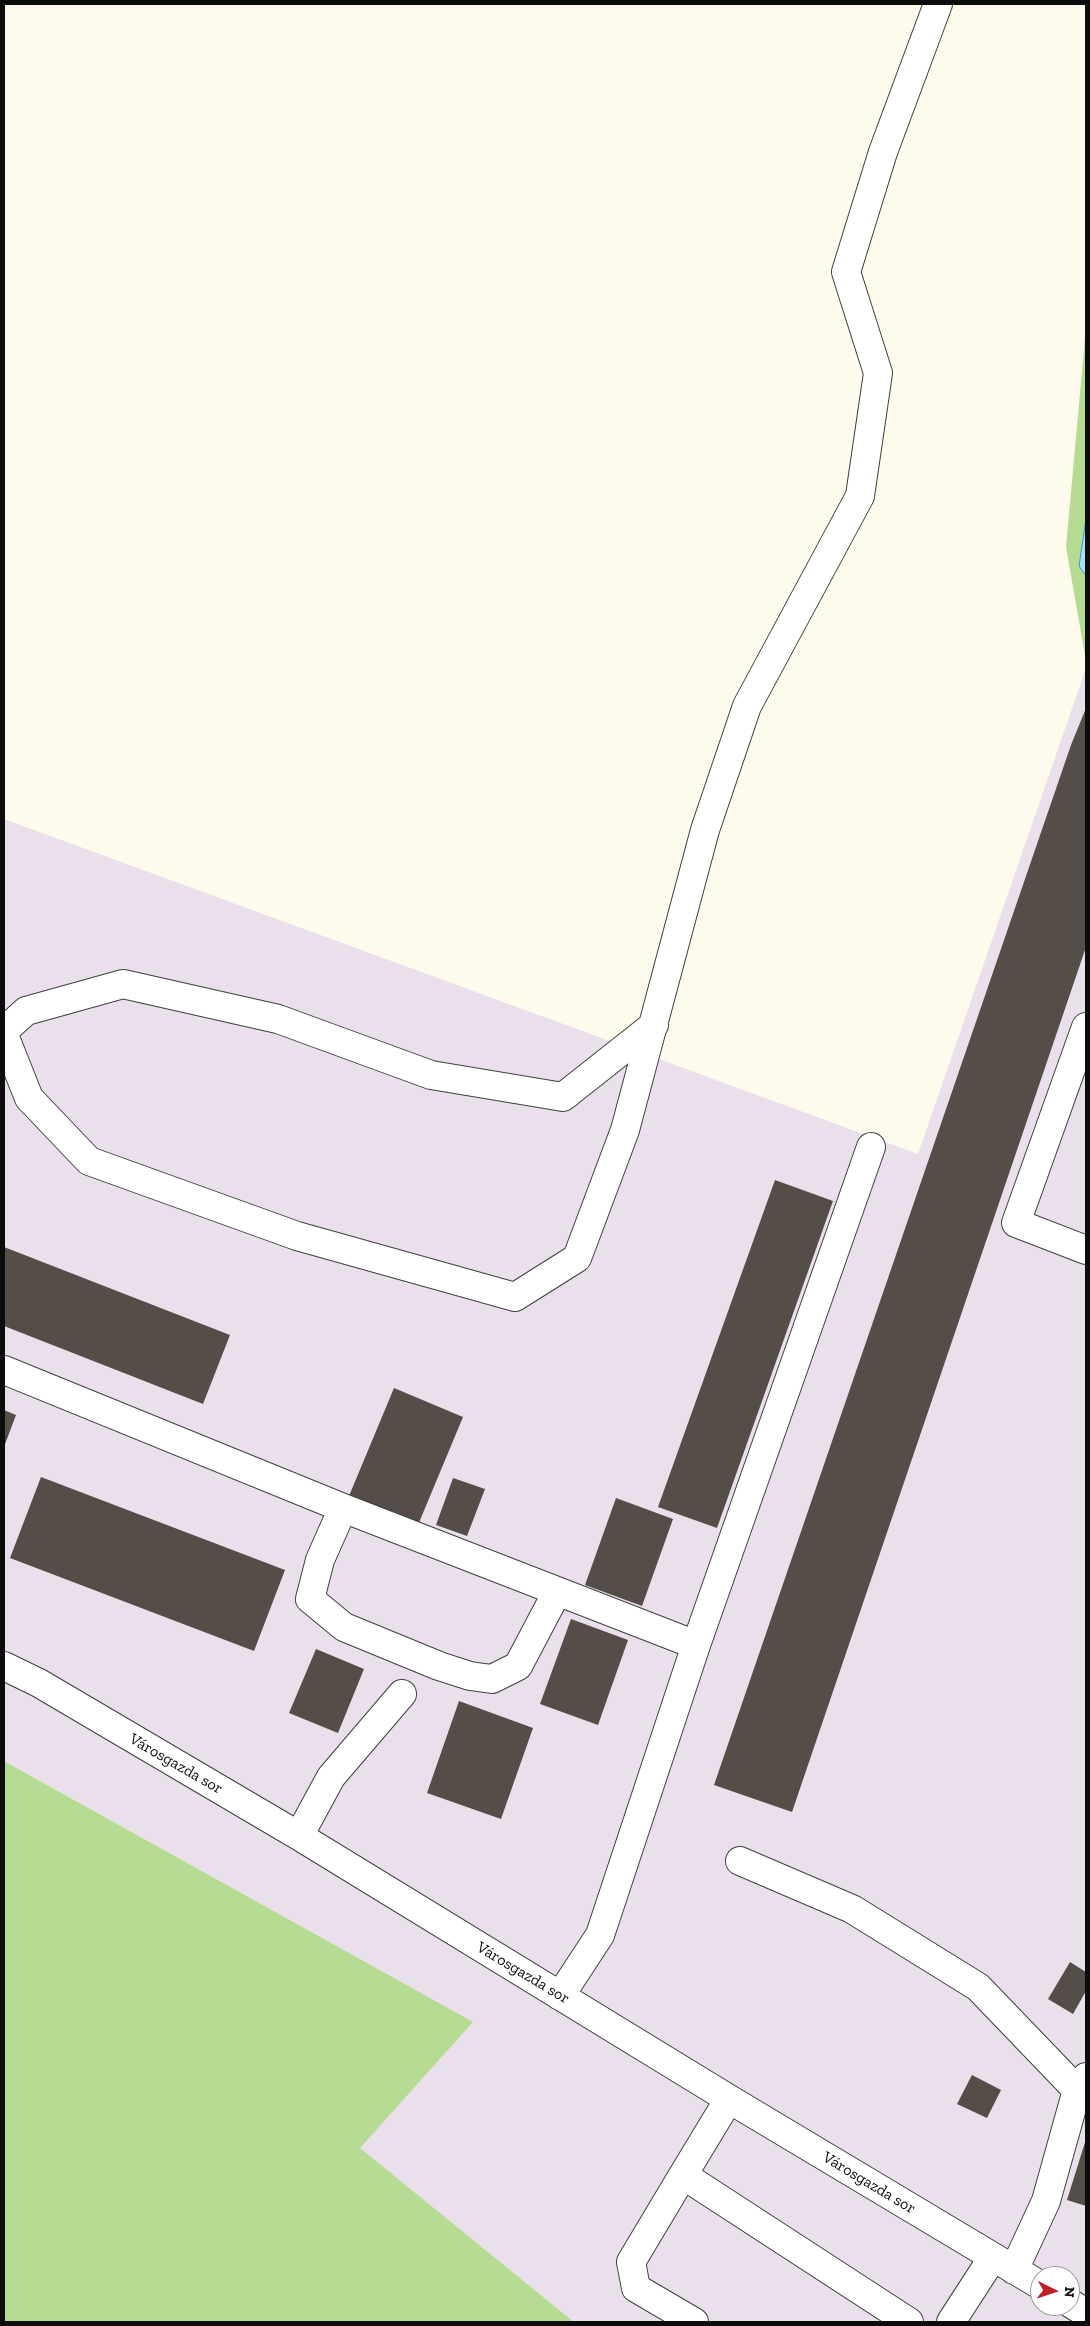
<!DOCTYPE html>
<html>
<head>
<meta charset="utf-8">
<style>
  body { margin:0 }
  #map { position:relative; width:1090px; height:2326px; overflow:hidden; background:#fffbec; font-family:"Zilla Slab",serif }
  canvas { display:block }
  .frame { position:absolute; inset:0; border:5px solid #0c0c0c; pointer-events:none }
  .north { position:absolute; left:1030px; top:2266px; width:50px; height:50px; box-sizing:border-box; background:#fff; border:1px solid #9e9e9e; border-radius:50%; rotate:94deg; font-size:14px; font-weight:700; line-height:20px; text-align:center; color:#0c0c0c }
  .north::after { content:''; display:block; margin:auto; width:18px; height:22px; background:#c21f2b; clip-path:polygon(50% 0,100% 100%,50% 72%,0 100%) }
</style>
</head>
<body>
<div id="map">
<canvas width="1090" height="2326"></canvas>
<div class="frame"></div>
<div class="north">N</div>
</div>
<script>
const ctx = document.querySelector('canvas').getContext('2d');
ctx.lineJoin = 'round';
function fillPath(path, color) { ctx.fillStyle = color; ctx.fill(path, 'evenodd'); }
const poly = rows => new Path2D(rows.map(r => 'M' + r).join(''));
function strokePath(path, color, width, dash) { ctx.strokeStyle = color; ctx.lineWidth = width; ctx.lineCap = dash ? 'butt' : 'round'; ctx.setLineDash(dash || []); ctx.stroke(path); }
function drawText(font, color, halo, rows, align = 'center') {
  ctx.font = font + ' "Zilla Slab",serif'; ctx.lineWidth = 5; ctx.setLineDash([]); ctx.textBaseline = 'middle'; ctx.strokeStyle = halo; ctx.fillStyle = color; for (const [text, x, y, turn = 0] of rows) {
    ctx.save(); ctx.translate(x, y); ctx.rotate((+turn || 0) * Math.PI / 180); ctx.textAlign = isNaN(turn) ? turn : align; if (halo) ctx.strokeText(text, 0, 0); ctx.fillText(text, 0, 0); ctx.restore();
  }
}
fillPath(poly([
  [1086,668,1086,2322,574,2322,359,2148,472,2022,4,1761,4,819,918,1154],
  [1040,2276,1070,2276,1070,2306,1040,2306]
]), '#eae0ec');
fillPath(poly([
  [1086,327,1086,519,1080,566,1086,576,1086,661,1066,547],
  [4,1761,473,2022,360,2148,574,2322,4,2322]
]), '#b6dc93');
const water = poly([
  [1086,519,1086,576,1079,566,1086,519]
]);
fillPath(water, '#aedff9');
strokePath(water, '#3297d3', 1);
fillPath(poly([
  [1086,708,1086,947,792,1812,714,1785,1071,745],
  [775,1180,833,1201,717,1528,658,1507],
  [4,1247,230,1335,203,1404,4,1326],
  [394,1388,463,1417,418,1525,349,1496],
  [4,1410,16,1415,4,1447],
  [41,1477,285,1570,254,1651,10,1558],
  [453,1478,485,1489,467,1536,436,1525],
  [616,1498,673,1519,642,1606,585,1585],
  [571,1619,628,1640,598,1725,540,1704],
  [316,1649,364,1669,338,1733,289,1713],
  [459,1701,533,1728,501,1819,427,1793],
  [1070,1962,1086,1972,1086,1991,1073,2014,1048,1999],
  [972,2075,1001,2090,987,2118,957,2104],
  [1086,2139,1086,2206,1067,2200]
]), '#554d48');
const minor = poly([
  [1086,1027,1016,1223,1086,1250],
  [4,1031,26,1011,123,984,278,1019,431,1075,563,1097,654,1025],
  [4,1035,29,1098,89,1161,297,1236,515,1297,577,1258,625,1130,705,830,747,706,860,496,878,373,846,272,883,152,938,4],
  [4,1370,343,1508,696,1645,600,1935,560,1996],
  [343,1508,320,1560,310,1599,344,1627,439,1666,470,1676,492,1679,518,1666,557,1592],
  [696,1645,871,1147],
  [4,1666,39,1683,299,1836,729,2099,1040,2285],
  [299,1836,331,1777,402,1694],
  [740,1861,852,1909,978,1987,1077,2090],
  [683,2175,729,2099],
  [1014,2270,1046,2201,1077,2090,1086,2077],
  [1070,2303,1086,2313],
  [694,2322,636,2288,631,2262,683,2175,909,2322],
  [951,2322,993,2257]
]);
strokePath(minor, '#3f3f3f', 30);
strokePath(minor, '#fff', 28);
drawText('16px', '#0c0c0c', '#fff', [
  ["Városgazda sor",176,1764,30],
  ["Városgazda sor",523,1973,31],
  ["Városgazda sor",869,2183,31]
]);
</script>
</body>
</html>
